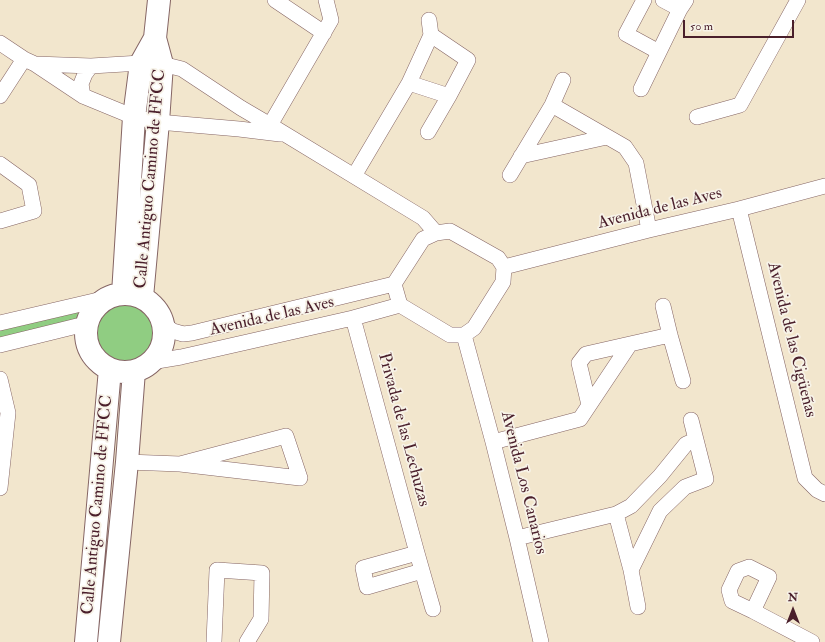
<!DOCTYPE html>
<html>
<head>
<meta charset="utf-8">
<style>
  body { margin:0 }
  #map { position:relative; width:825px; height:642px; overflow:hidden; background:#f2e6cd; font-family:"IM FELL Double Pica",serif }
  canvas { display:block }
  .north { position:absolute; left:773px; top:590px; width:40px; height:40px; -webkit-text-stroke:3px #f7f3e8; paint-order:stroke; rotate:0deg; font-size:11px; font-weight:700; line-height:16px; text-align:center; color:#4a1f2b }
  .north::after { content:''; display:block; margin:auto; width:14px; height:18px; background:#4a1f2b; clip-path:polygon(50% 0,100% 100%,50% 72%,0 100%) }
  .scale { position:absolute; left:683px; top:20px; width:111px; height:18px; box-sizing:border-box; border:2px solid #4a1f2b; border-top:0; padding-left:5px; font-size:12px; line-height:14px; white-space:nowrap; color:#4a1f2b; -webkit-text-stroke:3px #f7f3e8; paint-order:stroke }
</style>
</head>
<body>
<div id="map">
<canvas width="825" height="642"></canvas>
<div class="north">N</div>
<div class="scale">50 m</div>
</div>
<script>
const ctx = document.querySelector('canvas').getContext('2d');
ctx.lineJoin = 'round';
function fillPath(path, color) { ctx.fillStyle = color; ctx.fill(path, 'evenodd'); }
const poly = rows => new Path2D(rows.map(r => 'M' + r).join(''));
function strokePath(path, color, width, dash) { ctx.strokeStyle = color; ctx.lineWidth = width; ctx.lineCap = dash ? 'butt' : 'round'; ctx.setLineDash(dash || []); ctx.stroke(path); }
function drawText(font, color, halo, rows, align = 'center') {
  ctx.font = font + ' "IM FELL Double Pica",serif'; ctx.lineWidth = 3.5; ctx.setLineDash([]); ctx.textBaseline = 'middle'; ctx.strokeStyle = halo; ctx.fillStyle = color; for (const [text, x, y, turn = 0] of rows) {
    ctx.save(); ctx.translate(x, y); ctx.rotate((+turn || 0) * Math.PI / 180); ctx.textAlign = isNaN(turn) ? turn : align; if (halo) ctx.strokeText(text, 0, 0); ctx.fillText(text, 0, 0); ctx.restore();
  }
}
fillPath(poly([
  [122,298,135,301,148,311,156,325,155,347,145,361,122,368,108,363,90,345,91,320,0,341,0,327]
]), '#90cd82');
const street = poly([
  [275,0,324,33],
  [644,0,626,34,659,52],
  [663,0,680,9],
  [0,43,24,59,35,64,83,96,134,117,158,122,239,129,280,134],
  [35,64,91,66,141,63,162,64,182,69,241,108,270,125,423,218,436,233],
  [409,83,449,96],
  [641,89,680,9,686,0],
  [0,96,24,59],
  [83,96,81,84,85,74,91,66],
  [552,105,625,147,636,163,649,230],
  [697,117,740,105,798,0],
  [266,132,331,20,326,0],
  [428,132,449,96,468,60,431,35],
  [521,156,607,137],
  [0,164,29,185,34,211,0,221],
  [510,175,552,105,563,80],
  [354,176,409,83,431,35,429,20],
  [739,209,805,478,817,490,825,494],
  [450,231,498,258,504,267,503,282,474,328,464,335,450,335,400,305,394,284,423,239,436,233,450,231],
  [504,267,649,230,739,209,825,186],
  [663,306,670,335,683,381],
  [353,318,417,553,433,609],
  [0,323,111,297],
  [164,325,173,331,183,334,192,333,394,284],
  [464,335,493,442,517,538,541,642],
  [0,345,69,328,77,326,83,328,87,332],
  [151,362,181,357,353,318,400,305],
  [0,379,8,413,0,488],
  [589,405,579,363,586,354,630,344],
  [493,442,580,419,630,344,670,335],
  [127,462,180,464,300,478,286,436,180,464],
  [616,514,631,570,638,607],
  [517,538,616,514,631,506,660,476,686,444,695,440],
  [417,553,363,568,367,587,422,571],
  [631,570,660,511,685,487,706,479,691,420],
  [753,611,769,577,749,567,738,571,729,590,732,601,753,611,812,642],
  [214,642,217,570,262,573,261,619,247,642]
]);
const secondary = poly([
  [123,294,134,117,141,63,155,38],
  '86 333a39 39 0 1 1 78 0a39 39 0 1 1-78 0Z',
  [142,297,158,122,162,64,155,38,159,0],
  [86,642,110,369],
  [109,642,127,462,134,371]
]);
strokePath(street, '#856564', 16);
strokePath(secondary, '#856564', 24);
strokePath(street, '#fff', 15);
strokePath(secondary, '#fff', 22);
drawText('17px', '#4a1f2b', '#f7f3e8', [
  ["Calle Antiguo Camino de FFCC",151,179,-85],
  ["Avenida de las Aves",660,209,-14],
  ["Avenida de las Aves",272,317,-13],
  ["Avenida de las Cigüeñas",791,340,76],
  ["Privada de las Lechuzas",403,430,75],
  ["Avenida Los Canarios",523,483,76],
  ["Calle Antiguo Camino de FFCC",98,505,-85]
]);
</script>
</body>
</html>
